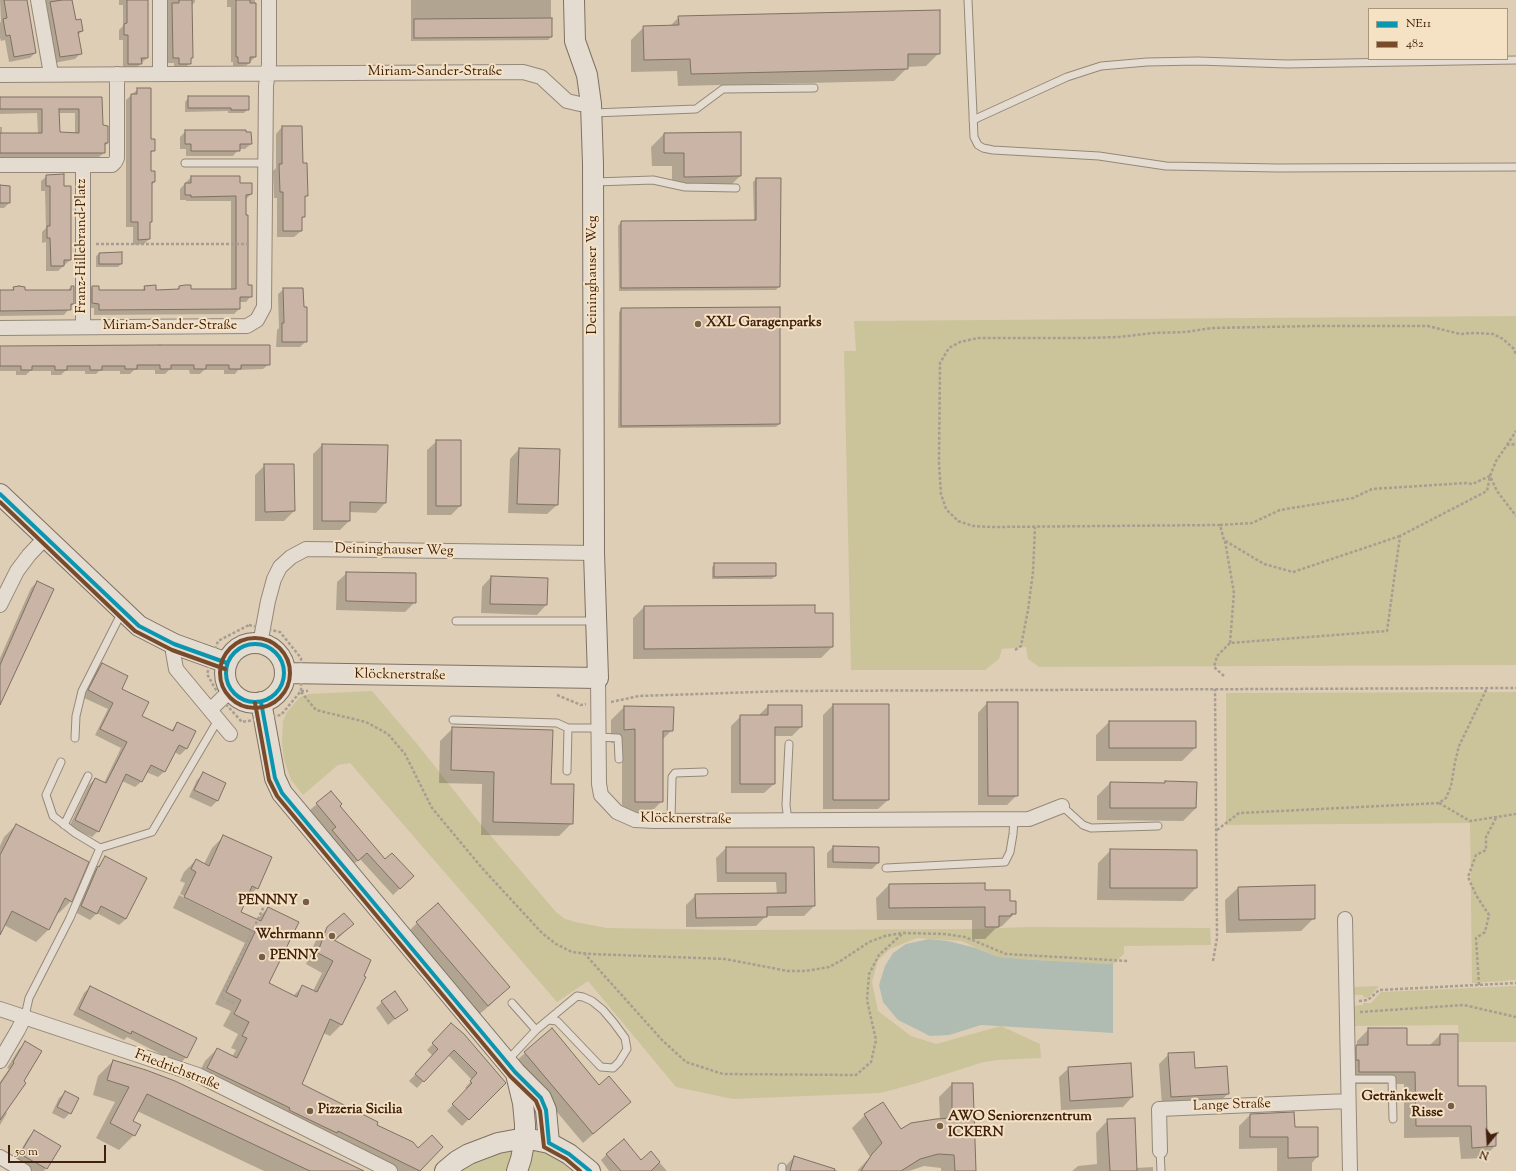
<!DOCTYPE html>
<html>
<head>
<meta charset="utf-8">
<style>
  body { margin:0 }
  #map { position:relative; width:1516px; height:1171px; overflow:hidden; background:#deceb6; font-family:"Sorts Mill Goudy",serif }
  canvas { display:block }
  .legend { position:absolute; left:1368px; top:8px; width:140px; height:52px; box-sizing:border-box; background:#f5e2c4; border:1px solid #ad957b; margin:0; padding:5px 7px; list-style:none; font-size:12px; color:#40210d }
  .legend li { display:flex; align-items:center; gap:8px; height:20px }
  .legend b { width:20px; border:1px solid #ad957b }
  .north { position:absolute; left:1468px; top:1123px; width:40px; height:40px; -webkit-text-stroke:3px #f5e2c4; paint-order:stroke; rotate:198deg; font-size:11px; font-weight:700; line-height:16px; text-align:center; color:#40210d }
  .north::after { content:''; display:block; margin:auto; width:14px; height:18px; background:#40210d; clip-path:polygon(50% 0,100% 100%,50% 72%,0 100%) }
  .scale { position:absolute; left:8px; top:1145px; width:98px; height:18px; box-sizing:border-box; border:2px solid #40210d; border-top:0; padding-left:5px; font-size:12px; line-height:14px; white-space:nowrap; color:#40210d; -webkit-text-stroke:3px #f5e2c4; paint-order:stroke }
</style>
</head>
<body>
<div id="map">
<canvas width="1516" height="1171"></canvas>
<ul class="legend">
<li><b style="height:5px;background:#0a95b1"></b>NE11</li>
<li><b style="height:5px;background:#7a4b2a"></b>482</li>
</ul>
<div class="north">N</div>
<div class="scale">50 m</div>
</div>
<script>
const ctx = document.querySelector('canvas').getContext('2d');
ctx.lineJoin = 'round';
function fillPath(path, color) { ctx.fillStyle = color; ctx.fill(path, 'evenodd'); }
const poly = rows => new Path2D(rows.map(r => 'M' + r).join(''));
function strokePath(path, color, width, dash) { ctx.strokeStyle = color; ctx.lineWidth = width; ctx.lineCap = dash ? 'butt' : 'round'; ctx.setLineDash(dash || []); ctx.stroke(path); }
function drawText(font, color, halo, rows, align = 'center') {
  ctx.font = font + ' "Sorts Mill Goudy",serif'; ctx.lineWidth = 4; ctx.setLineDash([]); ctx.textBaseline = 'middle'; ctx.strokeStyle = halo; ctx.fillStyle = color; for (const [text, x, y, turn = 0] of rows) {
    ctx.save(); ctx.translate(x, y); ctx.rotate((+turn || 0) * Math.PI / 180); ctx.textAlign = isNaN(turn) ? turn : align; if (halo) ctx.strokeText(text, 0, 0); ctx.fillText(text, 0, 0); ctx.restore();
  }
}
fillPath(poly([
  [1516,316,1516,665,1039,667,1028,659,1026,647,1002,649,999,659,985,670,851,670,844,351,856,351,854,321],
  [372,691,418,745,479,822,556,912,565,919,575,922,607,928,740,930,976,929,1028,927,1210,928,1211,945,1124,946,1124,954,1113,964,1035,960,998,957,961,941,917,938,890,949,878,960,872,982,878,1011,911,1036,936,1044,1001,1026,1040,1044,1041,1058,998,1060,984,1062,914,1084,880,1093,733,1099,676,1087,588,981,557,1002,350,763,338,765,303,795,291,780,284,760,282,743,283,721,287,712,300,697,309,694],
  [1516,692,1516,980,1472,983,1470,823,1226,825,1226,693],
  [1379,986,1368,998,1363,997,1363,995,1353,995,1353,987],
  [1516,986,1516,1042,1459,1042,1458,1025,1353,1026,1353,1006,1363,1005,1363,1003,1371,1003,1381,992],
  [508,1147,543,1150,563,1157,577,1171,458,1171,476,1157]
]), '#cbc49b');
fillPath(poly([
  [929,939,948,941,976,948,998,957,1035,960,1113,964,1113,1033,981,1025,949,1035,930,1036,898,1020,883,1002,879,985,885,966,893,953,906,944]
]), '#b0bcb2');
fillPath(poly([
  [0,0,26,0,35,53,30,58,9,62,5,40,1,41,0,38,0,23,1,21],
  [43,0,71,0,75,21,82,31,78,35,81,53,75,59,54,63],
  [119,0,147,0,147,58,135,69,123,69,123,40,119,40,119,30,123,26,123,5,119,5],
  [167,0,195,0,195,2,191,6,192,57,190,59,190,63,185,68,174,69,174,63,168,63],
  [227,0,255,0,255,57,244,68,233,68,233,62,231,62,231,7,227,7],
  [411,0,551,0,551,37,548,40,411,41],
  [679,17,939,53,926,66,907,67,907,68,894,81,678,86,677,71,631,72,631,40,644,27,669,27],
  [138,89,154,150,150,154,150,172,154,172,154,182,151,186,151,221,149,223,149,239,144,244,133,245,133,227,126,227,126,100],
  [189,97,248,109,244,113,228,113,228,111,185,112,185,102],
  [0,98,101,98,102,126,108,143,104,146,104,153,99,157,0,158,0,127,2,127,2,134,38,134,37,113,0,114],
  [58,113,75,113,75,134,59,133],
  [282,127,301,127,302,164,307,195,304,198,304,216,301,220,301,231,294,237,277,237,277,198,274,198,273,171,276,168,276,134],
  [185,132,251,144,245,149,239,149,233,156,186,156,186,149,180,149,180,137],
  [664,134,740,176,727,189,672,189,672,166,652,166,651,147],
  [47,176,63,187,70,187,70,260,58,271,46,271,46,242,42,243,42,232,46,228,45,191,41,191,41,181],
  [191,177,239,184,251,194,246,199,247,286,251,296,246,302,239,302,239,309,234,314,94,315,94,308,87,308,87,292,92,287,98,287,98,291,141,291,145,287,155,291,176,290,180,287,190,290,231,290,231,201,186,201,186,200,180,200,180,189],
  [756,179,779,286,776,290,619,291,618,226,621,222,754,221,753,182],
  [0,186,9,203,4,208,0,208],
  [99,254,121,264,118,267,96,267,96,256],
  [71,287,74,303,64,315,0,316,0,291,10,291,14,288,24,291,67,291],
  [284,289,306,341,300,347,276,347,277,330,279,328,278,294],
  [779,308,779,424,776,427,618,428,619,312,622,309],
  [0,347,269,364,263,369,238,370,235,374,224,374,224,370,204,370,200,374,190,374,189,370,169,370,165,374,155,374,155,370,134,370,130,374,120,374,120,371,99,371,96,374,85,374,85,371,65,371,61,375,51,375,51,371,30,371,26,375,16,375,16,371,0,371],
  [437,441,460,506,451,515,427,515,427,450],
  [322,445,385,503,376,513,349,512,349,521,340,530,313,530,313,454],
  [519,449,557,505,547,514,508,513,510,459],
  [265,465,294,511,284,521,255,521,255,475],
  [715,564,775,576,772,579,712,579,712,567],
  [347,573,415,602,405,612,336,610,337,582],
  [491,577,547,579,546,605,537,615,481,613,482,587],
  [37,582,0,704,0,658,31,588],
  [644,607,832,647,821,658,633,659,633,618],
  [102,664,141,716,171,731,177,723,194,731,186,749,180,755,174,752,165,771,158,777,146,772,142,781,135,787,122,781,98,831,92,837,69,827,89,785,95,779,104,783,121,748,95,735,108,709,82,697,96,670],
  [987,703,1017,795,1007,805,978,805,978,713],
  [833,705,888,800,878,809,823,809,823,715],
  [768,706,801,727,792,736,774,736,774,784,764,793,731,793,731,726,741,716,758,716],
  [624,707,672,730,662,740,662,801,649,814,622,815,622,742,611,743,611,720],
  [1109,722,1195,748,1182,761,1096,761,1096,735],
  [453,728,550,785,572,823,559,836,481,835,482,784,439,783,440,741],
  [203,774,225,784,217,801,211,807,189,797,197,780],
  [1110,783,1196,783,1196,808,1183,821,1097,820,1097,796],
  [331,792,338,806,385,861,413,876,393,895,360,859,351,866,326,837,330,834,310,810],
  [16,825,71,901,59,913,57,912,48,930,36,942,4,925,0,933,0,846,4,837],
  [224,836,257,888,245,900,239,912,256,920,268,908,268,984,293,996,303,986,313,991,322,973,306,964,316,940,328,928,353,924,334,942,342,1024,330,1036,323,1033,301,1084,418,1150,442,1147,419,1171,384,1171,196,1079,205,1061,217,1049,232,1057,236,1050,231,1048,238,1034,223,1026,231,1011,215,1004,245,943,173,908,179,895,231,921,231,919,180,894,185,883,180,881,184,872,196,860,204,864,212,848],
  [833,847,878,863,872,869,827,868,827,853],
  [726,848,813,848,814,906,804,916,766,916,756,926,686,927,686,905,696,895,777,895,776,882,717,882,716,858],
  [1111,850,1196,888,1183,901,1097,900,1098,863],
  [105,858,126,919,119,925,97,913,90,920,75,912,92,874],
  [889,885,984,891,1009,902,1015,913,1002,926,995,929,985,939,972,939,972,920,877,920,876,898],
  [1238,888,1314,918,1301,931,1226,933,1225,900],
  [417,923,508,987,489,1006,468,1024,398,942],
  [90,987,186,1057,180,1064,127,1037,124,1040,73,1015,84,993],
  [382,1002,407,1009,388,1025,376,1008],
  [452,1024,504,1083,462,1126,447,1111,467,1090,465,1088,472,1080,448,1055,417,1088,409,1081,433,1056,427,1050],
  [1369,1029,1406,1046,1429,1046,1440,1035,1457,1087,1486,1136,1495,1146,1483,1158,1461,1159,1459,1137,1404,1138,1404,1084,1347,1084,1344,1058,1357,1046,1357,1041],
  [551,1030,599,1086,630,1102,583,1143,515,1062],
  [25,1043,5,1111,7,1113,0,1125,0,1082,9,1069,7,1068,19,1049],
  [1169,1054,1194,1069,1228,1094,1218,1103,1162,1106,1159,1064],
  [113,1061,362,1171,264,1171,137,1111,132,1121,134,1135,119,1150,96,1138,115,1102,93,1095,98,1076],
  [1069,1068,1132,1097,1123,1107,1061,1110,1059,1077],
  [952,1084,975,1171,941,1171,941,1168,924,1166,909,1171,857,1171,870,1157,852,1128,865,1115,900,1130,940,1120,939,1097],
  [66,1092,70,1113,64,1119,52,1113,59,1098],
  [1250,1115,1294,1128,1317,1157,1312,1163,1312,1171,1277,1171,1277,1148,1239,1149,1239,1126],
  [1108,1120,1136,1168,1153,1167,1153,1171,1072,1171,1078,1166,1097,1164,1096,1133],
  [34,1132,59,1146,44,1171,33,1171,15,1160,28,1138],
  [651,1153,667,1171,609,1171,601,1160,607,1154,641,1161],
  [794,1157,839,1171,781,1171]
]), '#0003');
const building = poly([
  [4,0,27,0,36,53,14,57,10,35,6,36,3,19,7,18,4,0],
  [62,0,72,0,76,20,81,19,83,31,78,32,82,54,60,57,50,2,62,0],
  [127,0,148,0,148,58,141,58,142,64,128,64,128,35,124,35,124,24,127,23,127,0],
  [179,0,192,0,193,58,191,58,191,64,179,64,179,58,173,58,172,3,179,3,179,0],
  [236,0,250,0,250,3,256,3,256,57,250,57,250,63,238,63,238,57,236,57,236,0],
  [940,10,940,54,908,54,908,69,691,74,690,59,644,60,643,26,679,25,678,16,940,10],
  [552,18,552,37,414,38,414,19,552,18],
  [137,88,151,88,151,139,155,139,155,151,151,151,151,171,155,171,155,182,152,182,152,222,150,222,150,239,138,240,138,222,131,222,131,94,137,94,137,88],
  [188,96,249,96,249,110,231,110,231,108,188,108,188,96],
  [0,97,102,97,103,125,108,126,108,143,105,143,105,153,0,153,0,133,42,133,42,109,0,109,0,97],
  [59,109,79,109,79,133,60,132,59,109],
  [282,126,302,126,303,163,307,163,308,196,305,196,305,217,302,217,302,231,283,231,283,192,280,192,279,164,282,164,282,126],
  [185,130,246,130,246,132,251,132,252,144,240,144,240,151,191,151,191,144,185,144,185,130],
  [741,132,741,176,684,177,684,153,664,153,664,133,741,132],
  [64,174,64,186,71,186,71,260,64,260,64,266,51,266,50,238,47,238,47,226,50,226,50,186,46,186,46,175,64,174],
  [191,176,240,176,240,183,252,183,252,194,246,195,246,215,248,215,248,285,252,285,252,297,240,297,240,309,99,310,99,304,92,303,92,286,99,286,99,290,145,290,144,286,156,285,156,290,179,289,179,286,185,285,191,285,191,289,236,289,236,196,191,197,191,195,185,195,185,183,191,183,191,176],
  [756,178,781,178,780,287,621,288,621,221,756,220,756,178],
  [0,185,10,186,10,203,0,203,0,185],
  [122,252,122,264,99,264,99,253,122,252],
  [19,286,25,287,25,290,71,290,71,286,74,286,74,304,71,304,71,310,0,311,0,290,14,290,13,287,19,286],
  [283,288,303,288,304,307,307,307,307,342,282,342,282,323,284,323,283,288],
  [780,307,780,424,621,426,621,308,780,307],
  [160,345,270,345,270,365,241,365,241,369,229,369,229,365,206,365,206,369,194,369,194,365,171,365,171,369,160,369,160,365,137,365,137,369,125,369,125,366,102,366,102,370,90,370,90,366,67,366,67,370,55,370,55,366,32,366,32,370,21,370,21,366,0,366,0,346,160,345],
  [436,440,461,440,461,506,436,506,436,440],
  [322,444,388,445,386,503,350,502,350,521,322,521,322,444],
  [519,448,560,449,558,505,517,504,519,448],
  [264,464,294,464,295,511,265,512,264,464],
  [714,563,776,563,776,576,714,577,714,563],
  [346,572,416,573,416,603,346,601,346,572],
  [491,576,548,578,547,605,490,604,491,576],
  [37,581,54,589,0,705,0,665,37,581],
  [815,605,815,613,833,613,833,647,644,649,644,606,815,605],
  [102,663,128,676,122,689,149,702,142,716,173,731,177,722,196,731,187,749,179,745,165,772,151,765,142,782,126,774,99,832,75,820,95,778,106,783,127,742,100,729,113,703,88,690,102,663],
  [987,702,1018,702,1018,796,988,796,987,702],
  [833,704,889,704,889,800,833,800,833,704],
  [768,705,802,705,802,727,775,727,775,784,740,784,740,715,768,715,768,705],
  [624,706,674,707,673,731,663,731,663,802,635,802,635,729,624,730,624,706],
  [1109,721,1196,721,1196,748,1109,748,1109,721],
  [452,727,553,730,551,784,574,784,573,824,493,822,494,772,451,770,452,727],
  [203,772,226,783,218,801,194,790,203,772],
  [1165,781,1197,782,1196,808,1110,808,1110,782,1165,783,1165,781],
  [331,791,342,804,340,806,385,859,392,853,414,876,400,889,367,853,358,861,332,830,336,827,316,803,331,791],
  [16,824,89,862,72,902,65,898,49,930,12,911,0,935,0,855,16,824],
  [223,835,272,857,258,889,252,886,241,912,261,921,268,907,299,922,269,983,297,997,302,985,317,992,333,961,318,953,317,954,327,927,344,913,354,924,334,940,371,960,364,976,366,977,342,1025,330,1019,302,1084,378,1122,377,1125,413,1142,418,1148,432,1135,443,1147,420,1171,338,1131,337,1133,289,1110,290,1108,207,1068,217,1048,237,1058,247,1038,242,1036,249,1022,234,1014,241,1000,226,992,255,932,184,897,196,872,191,869,196,859,209,866,223,835],
  [833,846,879,847,879,863,833,862,833,846],
  [726,847,814,847,815,906,767,907,767,917,696,918,695,894,786,893,786,873,726,873,726,847],
  [1110,849,1197,850,1197,888,1110,888,1110,849],
  [105,856,147,878,126,919,101,906,97,914,81,906,98,866,99,867,105,856],
  [985,883,985,890,1010,890,1010,901,1016,901,1016,914,1011,914,1011,916,999,916,999,927,985,927,985,907,889,908,889,884,985,883],
  [1315,885,1315,919,1239,920,1238,887,1315,885],
  [438,903,510,987,488,1006,416,922,438,903],
  [90,986,197,1038,187,1058,132,1031,131,1034,79,1009,90,986],
  [395,991,408,1010,395,1019,381,1001,395,991],
  [451,1023,464,1034,506,1083,469,1120,452,1104,472,1083,470,1081,477,1073,454,1050,424,1082,415,1074,438,1049,432,1043,451,1023],
  [552,1028,599,1085,609,1076,631,1102,593,1134,524,1052,552,1028],
  [1368,1028,1407,1028,1407,1045,1440,1045,1440,1034,1458,1034,1458,1086,1486,1086,1487,1135,1496,1135,1496,1146,1472,1148,1471,1126,1416,1126,1415,1072,1359,1072,1359,1060,1356,1060,1356,1045,1368,1045,1368,1028],
  [25,1041,42,1051,24,1081,26,1083,0,1120,0,1084,14,1063,13,1062,25,1041],
  [1194,1052,1195,1068,1227,1066,1229,1094,1171,1097,1168,1053,1194,1052],
  [113,1060,146,1070,175,1081,364,1171,310,1171,147,1094,133,1121,141,1125,135,1136,110,1123,129,1087,107,1080,113,1060],
  [1131,1063,1133,1097,1070,1101,1068,1067,1131,1063],
  [952,1083,973,1083,976,1171,955,1171,954,1155,938,1154,920,1159,901,1171,861,1171,872,1154,882,1143,864,1114,883,1102,901,1129,911,1123,936,1119,952,1118,952,1083],
  [65,1091,79,1098,71,1114,57,1107,65,1091],
  [1294,1112,1295,1127,1318,1127,1318,1157,1288,1158,1288,1137,1250,1137,1250,1114,1294,1112],
  [1135,1118,1137,1171,1110,1171,1107,1119,1135,1118],
  [34,1130,61,1146,47,1169,20,1154,34,1130],
  [624,1139,641,1160,651,1151,660,1162,651,1171,621,1171,606,1154,624,1139],
  [794,1156,835,1169,834,1171,790,1171,794,1156]
]);
fillPath(building, '#cab4a6');
strokePath(building, '#7e7162', 1);
const lane = poly([
  [968,0,974,137,978,145,983,148,993,150,1099,156,1166,166,1278,168,1516,167],
  [593,113,696,109,723,89,814,88],
  [973,120,1067,77,1101,66,1147,62,1198,61,1287,64,1516,60],
  [185,163,264,163],
  [595,182,653,180,685,187,736,188],
  [456,621,594,621],
  [453,720,557,723,568,728,598,728],
  [598,737,618,738,619,759],
  [75,738,76,716,82,691,122,612],
  [61,762,46,795,53,816,75,833,100,848],
  [567,771,568,728],
  [1062,806,1083,825,1091,828,1158,826],
  [671,821,672,777,675,773,704,772],
  [788,821,786,805,789,744],
  [64,825,88,776],
  [886,868,1005,862,1010,852,1013,834,1014,819],
  [512,1003,536,1030],
  [25,1016,29,998,70,918,100,848,152,832,218,720],
  [507,1061,536,1030,548,1020,557,1021,601,1067,613,1068,619,1062,627,1049,625,1038,614,1023,603,1010,592,1001,583,997,577,996,548,1020],
  [1347,1079,1392,1079,1393,1119],
  [1160,1151,1161,1171],
  [782,1171,782,1167]
]);
const street = poly([
  [38,0,51,74],
  [160,0,160,74],
  [0,75,523,72,541,77,567,101,580,104,591,104],
  [0,165,112,165,115,162,117,158,117,74],
  [83,327,83,165],
  [0,328,247,326,257,320,264,307,266,86,269,64,269,0],
  [0,605,17,571,29,555,46,537],
  [174,644,173,652,176,669,230,734],
  [260,644,268,601,274,579,280,567,291,557,306,549,594,553],
  [598,678,599,784,601,795,617,812,635,820,654,821,1029,819,1062,806],
  [210,710,231,690],
  [1345,919,1350,1171],
  [0,1009,198,1075,390,1171],
  [0,1061,18,1030,25,1016],
  [1160,1151,1159,1109,1348,1101],
  [0,1157,24,1171]
]);
const secondary = poly([
  [0,494,139,626,174,644,227,663],
  '225 673a30 30 0 1 1 60 0a30 30 0 1 1-60 0Z',
  [285,673,598,678,594,553,593,164,591,104,587,75,575,41,574,0],
  [261,702,275,778,282,793,515,1072,541,1098,546,1110,549,1143],
  [516,1074,523,1103,525,1124,525,1138,521,1159,517,1171],
  [445,1171,457,1161,469,1154,498,1143,525,1138,549,1143,569,1154,590,1171]
]);
strokePath(lane, '#958878', 9);
strokePath(street, '#958878', 16);
strokePath(secondary, '#7e7162', 22);
strokePath(poly([
  [96,244,251,244],
  [1507,445,1516,431],
  [1220,525,1252,523,1280,510,1353,498,1372,489,1466,483,1472,484,1490,476,1497,491,1516,516],
  [1400,536,1293,572,1264,564,1224,540,1220,525,992,527,973,526,958,521,946,509,941,494,939,463,940,363,949,348,960,342,978,338,1085,338,1119,337,1153,333,1186,332,1212,328,1315,326,1428,326,1460,334,1474,333,1493,334,1503,339,1514,349,1516,355],
  [1225,541,1234,593,1230,643],
  [249,625,280,632,301,658,301,691,281,715,242,722,221,699,207,674,218,641,249,625],
  [1015,650,1021,646,1028,610,1033,572,1035,527],
  [1224,676,1214,667,1217,656,1230,643,1387,631,1400,536,1487,491,1490,476,1496,461,1507,445,1516,444],
  [301,691,308,691],
  [301,692,316,710,366,722,388,734,405,754,432,808,482,868,542,933,556,944,572,952,591,954,725,959,788,971,806,971,829,967,842,960,869,942,885,936,902,933,945,934,965,937,1006,954,1128,961],
  [557,695,581,705,586,704],
  [611,702,639,696,785,691,1516,688],
  [1439,803,1470,821,1516,814],
  [1217,830,1239,813,1439,803,1446,798,1451,786,1455,762,1459,746,1487,688],
  [584,953,662,1040,686,1062,723,1074,856,1075,871,1062,876,1040,867,1000,869,974,879,955,902,934],
  [1213,961,1217,938,1215,689],
  [1479,985,1476,938,1485,932,1489,915,1476,895,1468,877,1476,855,1486,850,1486,837,1497,816],
  [1359,1001,1368,1000,1379,990,1516,983],
  [234,1003,221,997,267,900,276,891],
  [1360,1012,1464,1005,1516,1017]
]), '#a79d91', 2.5, [3, 2]);
strokePath(lane, '#e4dcd0', 7);
strokePath(street, '#e4dcd0', 14);
strokePath(secondary, '#e4dcd0', 20);
strokePath(poly([
  [0,494,139,626,174,644,227,663],
  '226 673a29 29 0 1 1 58 0a29 29 0 1 1-58 0Z',
  [261,702,275,778,282,793,515,1072,541,1098,546,1110,549,1143,569,1154,590,1171]
]), '#0a95b1', 4);
strokePath(poly([
  [0,502,135,631,172,650,225,669],
  '220 673a35 35 0 1 1 70 0a35 35 0 1 1-70 0Z',
  [255,703,269,780,277,796,510,1076,536,1101,540,1111,544,1147,566,1159,580,1171]
]), '#7a4b2a', 4);
for (const [x, y, r, color] of [
  [698,324,4,"#775e48"],
  [306,902,4,"#775e48"],
  [332,936,4,"#775e48"],
  [262,957,4,"#775e48"],
  [1451,1106,4,"#775e48"],
  [310,1111,4,"#775e48"],
  [940,1126,4,"#775e48"]
]) { const dot = new Path2D(); dot.arc(x, y, r, 0, 2 * Math.PI); ctx.fillStyle = color; ctx.fill(dot); strokePath(dot, '#f5e2c4', 1.5); }
drawText('14px', '#40210d', '#f5e2c4', [
  ["Miriam-Sander-Straße",435,73],
  ["Franz-Hillebrand-Platz",83,246,-90],
  ["Deininghauser Weg",594,275,-90],
  ["Miriam-Sander-Straße",170,327],
  ["Deininghauser Weg",394,551,1],
  ["Klöcknerstraße",400,676,1],
  ["Klöcknerstraße",686,820,1],
  ["Friedrichstraße",177,1071,21],
  ["Lange Straße",1232,1106,-2]
]);
drawText('bold 14px', '#40210d', '#f5e2c4', [
  ["XXL Garagenparks",706,324],
  ["PENNNY",298,902,"right"],
  ["Wehrmann",324,936,"right"],
  ["PENNY",270,957],
  ["Getränkewelt",1443,1098,"right"],
  ["Risse",1443,1114,"right"],
  ["Pizzeria Sicilia",318,1111],
  ["AWO Seniorenzentrum",948,1118],
  ["ICKERN",948,1134]
], 'left');
</script>
</body>
</html>
